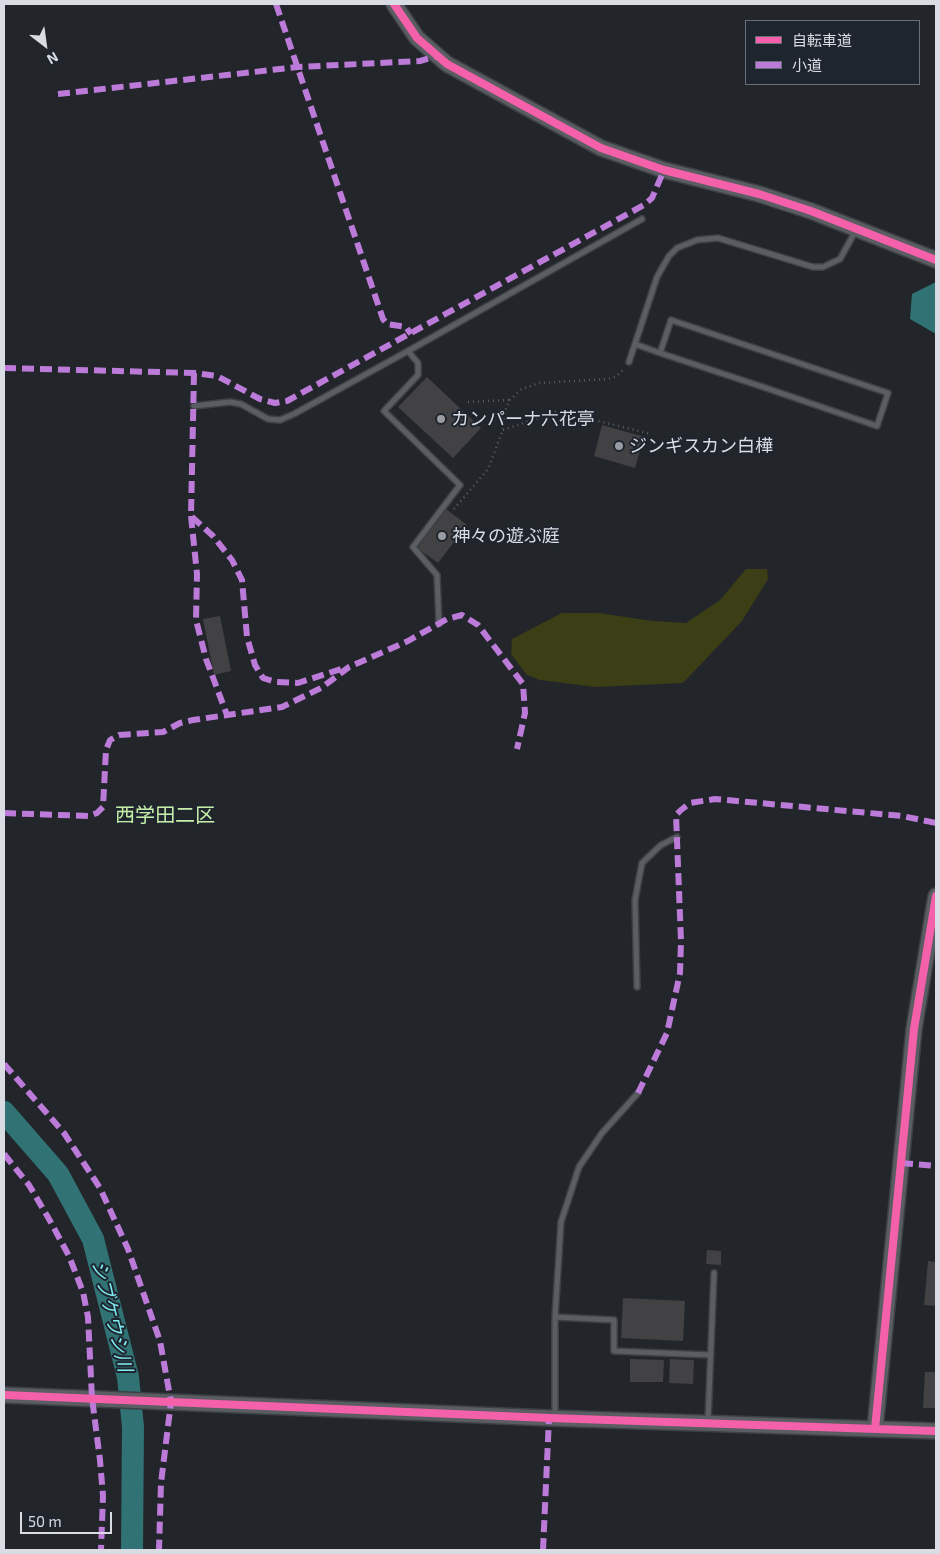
<!DOCTYPE html>
<html>
<head>
<meta charset="utf-8">
<style>
  body { margin:0 }
  #map { position:relative; width:940px; height:1554px; overflow:hidden; background:#22262a; font-family:"Exo 2","Noto Sans JP",sans-serif }
  canvas { display:block }
  .frame { position:absolute; inset:0; border:5px solid #d9dde3; pointer-events:none }
  .legend { position:absolute; left:745px; top:20px; width:175px; height:65px; box-sizing:border-box; background:#1f252e; border:1px solid #696f76; margin:0; padding:6px 9px; list-style:none; font-size:15px; color:#d9dde3 }
  .legend li { display:flex; align-items:center; gap:10px; height:25px }
  .legend b { width:25px; border:1px solid #696f76 }
  .north { position:absolute; left:20px; top:20px; width:50px; height:50px; -webkit-text-stroke:4px #1f252e; paint-order:stroke; rotate:150deg; font-size:14px; font-weight:700; line-height:20px; text-align:center; color:#d9dde3 }
  .north::after { content:''; display:block; margin:auto; width:18px; height:22px; background:#d9dde3; clip-path:polygon(50% 0,100% 100%,50% 72%,0 100%) }
  .scale { position:absolute; left:20px; top:1512px; width:92px; height:22px; box-sizing:border-box; border:2px solid #d9dde3; border-top:0; padding-left:6px; font-size:15px; line-height:18px; white-space:nowrap; color:#d9dde3; -webkit-text-stroke:4px #1f252e; paint-order:stroke }
</style>
</head>
<body>
<div id="map">
<canvas width="940" height="1554"></canvas>
<div class="frame"></div>
<ul class="legend">
<li><b style="height:6px;background:#f560ab"></b>自転車道</li>
<li><b style="height:6px;background:#bd7bd9"></b>小道</li>
</ul>
<div class="north">N</div>
<div class="scale">50 m</div>
</div>
<script>
const ctx = document.querySelector('canvas').getContext('2d');
ctx.lineJoin = 'round';
function fillPath(path, color) { ctx.fillStyle = color; ctx.fill(path, 'evenodd'); }
const poly = rows => new Path2D(rows.map(r => 'M' + r).join(''));
function strokePath(path, color, width, dash) { ctx.strokeStyle = color; ctx.lineWidth = width; ctx.lineCap = dash ? 'butt' : 'round'; ctx.setLineDash(dash || []); ctx.stroke(path); }
function drawText(font, color, halo, rows, align = 'center') {
  ctx.font = font + ' "Exo 2","Noto Sans JP",sans-serif'; ctx.lineWidth = 4; ctx.setLineDash([]); ctx.textBaseline = 'middle'; ctx.strokeStyle = halo; ctx.fillStyle = color; for (const [text, x, y, turn = 0] of rows) {
    ctx.save(); ctx.translate(x, y); ctx.rotate((+turn || 0) * Math.PI / 180); ctx.textAlign = isNaN(turn) ? turn : align; if (halo) ctx.strokeText(text, 0, 0); ctx.fillText(text, 0, 0); ctx.restore();
  }
}
fillPath(poly([
  [746,569,767,569,768,579,742,621,683,683,596,687,540,680,527,675,511,654,512,639,562,613,598,613,653,621,686,623,720,600]
]), '#3c3e15');
fillPath(poly([
  [936,282,936,334,910,319,912,294]
]), '#317275');
strokePath(poly([
  [4,1112,58,1174,93,1239,128,1377,133,1427,132,1550]
]), '#317275', 22);
fillPath(poly([
  [427,377,481,428,453,458,398,407],
  [602,425,644,437,635,468,594,456],
  [446,509,467,525,438,563,417,548],
  [220,616,231,671,214,675,203,619],
  [707,1250,721,1251,721,1265,706,1264],
  [928,1261,936,1262,936,1306,924,1305],
  [623,1298,685,1301,683,1341,621,1338],
  [630,1359,664,1360,663,1382,630,1382],
  [670,1359,694,1360,693,1384,669,1383],
  [925,1372,936,1372,936,1408,923,1408]
]), '#424144');
const lane = poly([
  [635,344,660,353,763,387,877,426,888,393,671,320,660,353],
  [408,351,642,219],
  [629,362,657,277,669,256,677,248,697,240,718,238,813,267,823,267,840,259,856,230],
  [194,406,230,402,241,404,268,419,280,420,294,414,408,351,418,363,418,375,384,411,460,485,413,547,437,575,439,624],
  [637,987,635,900,642,863,661,845,677,837],
  [555,1317,614,1320,614,1351,710,1355],
  [555,1415,555,1317,561,1222,579,1167,602,1133,638,1093],
  [708,1420,714,1273]
]);
const secondary = poly([
  [394,4,417,38,447,64,601,148,664,170,759,194,811,211,936,260],
  [4,1395,549,1418,936,1431],
  [875,1429,914,1029,936,896]
]);
strokePath(lane, '#3d4045', 8);
strokePath(secondary, '#3d4045', 18);
strokePath(poly([
  [468,402,510,400],
  [503,430,558,411,651,434],
  [454,509,488,469,503,430,506,408,510,400,520,390,539,383,608,379,617,376,624,369]
]), '#5a5d61', 2.5, [1, 4]);
strokePath(lane, '#5a5d61', 5);
strokePath(secondary, '#5a5d61', 15);
strokePath(poly([
  [276,4,383,319,387,324,406,327,411,334],
  [58,94,298,67,420,61,437,56],
  [4,368,194,373,217,376,260,399,275,403,287,401,644,205,652,198,664,170],
  [194,373,191,516,213,536,232,560,242,580,247,637,255,665,263,678,276,682,298,683,341,669],
  [191,516,197,574,196,620,206,659,227,715],
  [4,813,89,816,97,813,103,807,106,750,110,740,119,735,163,732,180,723,193,720,282,707,321,688,349,667,408,641,447,619,462,615,478,625,523,684,525,713,517,749],
  [4,1064,64,1133,100,1188,128,1249,160,1341,171,1402,161,1483,159,1550],
  [638,1093,667,1033,680,973,681,941,676,815,681,810,690,803,715,799,902,816,936,823],
  [4,1154,29,1185,49,1219,69,1256,83,1292,88,1317,92,1398,100,1460,103,1496,101,1550],
  [901,1163,936,1166],
  [543,1550,549,1418]
]), '#bd7bd9', 6, [12, 6]);
strokePath(poly([
  [394,4,417,38,447,64,601,148,664,170,759,194,811,211,936,260],
  [4,1395,549,1418,936,1431],
  [875,1429,914,1029,936,896]
]), '#f560ab', 8);
for (const [x, y, r, color] of [
  [441,419,5,"#999da2"],
  [619,446,5,"#999da2"],
  [442,536,5,"#999da2"]
]) { const dot = new Path2D(); dot.arc(x, y, r, 0, 2 * Math.PI); ctx.fillStyle = color; ctx.fill(dot); strokePath(dot, '#1f252e', 2); }
drawText('18px', '#d9dde3', '#1f252e', [
  ["カンパーナ六花亭",451,419],
  ["ジンギスカン白樺",629,446],
  ["神々の遊ぶ庭",452,536]
], 'left');
drawText('italic 19px', '#7eebf0', '#1f252e', [
  ["シブケウシ川",112,1316,76]
]);
drawText('20px', '#c6eea8', '#1f252e', [
  ["西学田二区",165,815]
]);
</script>
</body>
</html>
